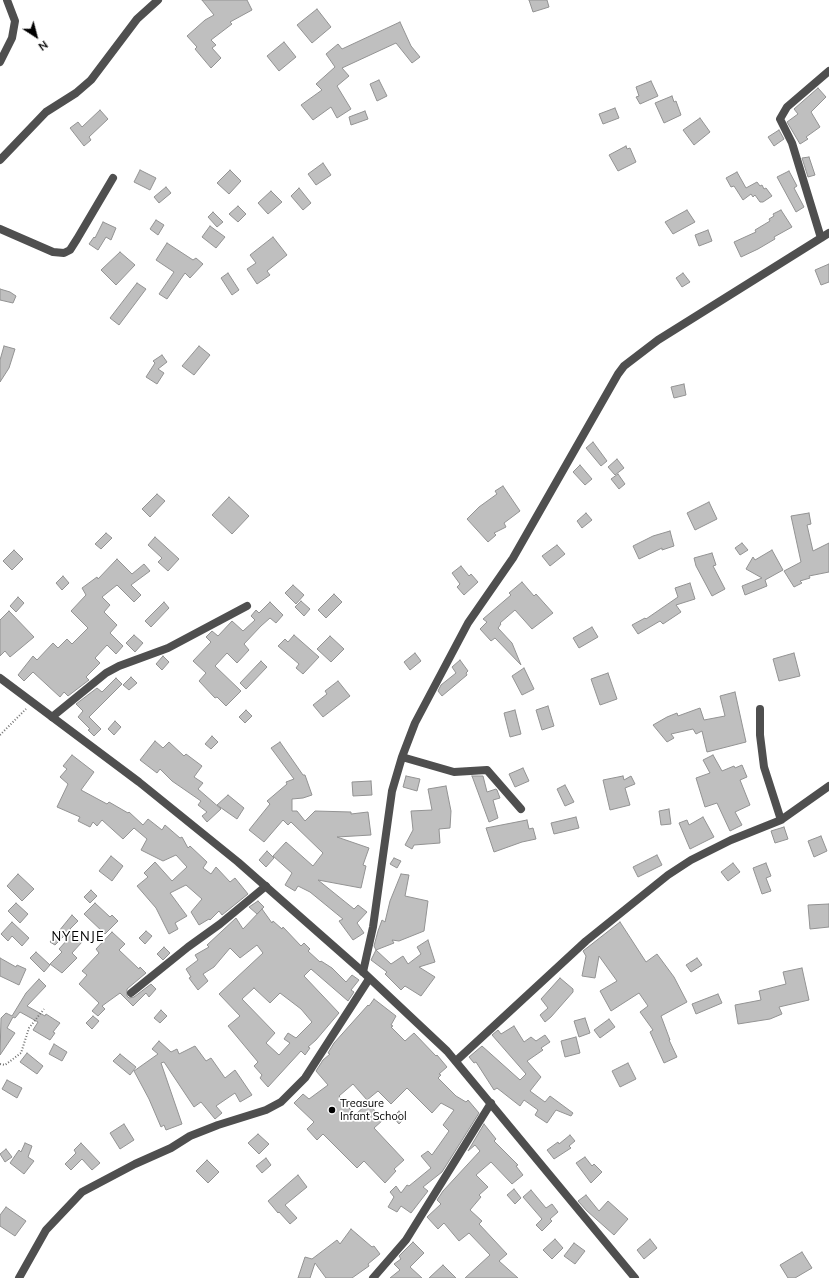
<!DOCTYPE html>
<html>
<head>
<meta charset="utf-8">
<style>
  body { margin:0 }
  #map { position:relative; width:829px; height:1278px; overflow:hidden; background:#fff; font-family:Mulish,sans-serif }
  canvas { display:block }
  .north { position:absolute; left:16px; top:16px; width:40px; height:40px; -webkit-text-stroke:3px #fff; paint-order:stroke; rotate:144deg; font-size:11px; font-weight:700; line-height:16px; text-align:center; color:#000 }
  .north::after { content:''; display:block; margin:auto; width:14px; height:18px; background:#000; clip-path:polygon(50% 0,100% 100%,50% 72%,0 100%) }
</style>
</head>
<body>
<div id="map">
<canvas width="829" height="1278"></canvas>
<div class="north">N</div>
</div>
<script>
const ctx = document.querySelector('canvas').getContext('2d');
ctx.lineJoin = 'round';
function fillPath(path, color) { ctx.fillStyle = color; ctx.fill(path, 'evenodd'); }
const poly = rows => new Path2D(rows.map(r => 'M' + r).join(''));
function strokePath(path, color, width, dash) { ctx.strokeStyle = color; ctx.lineWidth = width; ctx.lineCap = dash ? 'butt' : 'round'; ctx.setLineDash(dash || []); ctx.stroke(path); }
function drawText(font, color, halo, rows, align = 'center') {
  ctx.font = font + ' Mulish,sans-serif'; ctx.lineWidth = 3.5; ctx.setLineDash([]); ctx.textBaseline = 'middle'; ctx.strokeStyle = halo; ctx.fillStyle = color; for (const [text, x, y, turn = 0] of rows) {
    ctx.save(); ctx.translate(x, y); ctx.rotate((+turn || 0) * Math.PI / 180); ctx.textAlign = isNaN(turn) ? turn : align; if (halo) ctx.strokeText(text, 0, 0); ctx.fillText(text, 0, 0); ctx.restore();
  }
}
const building = poly([
  [202,0,247,0,252,10,230,22,232,24,211,40,216,45,212,48,221,58,211,68,195,49,197,47,187,36,205,20,214,15,202,0],
  [529,0,547,0,549,7,533,12,529,0],
  [317,9,331,27,312,43,297,25,317,9],
  [400,22,411,46,420,57,412,63,396,43,342,68,349,76,337,86,351,109,337,118,331,107,313,120,301,105,322,90,316,84,335,67,326,54,338,44,342,49,400,22],
  [284,42,296,57,279,71,267,56,284,42],
  [379,80,387,96,377,101,370,84,379,80],
  [651,81,658,96,640,104,636,97,639,96,636,87,651,81],
  [818,88,826,97,811,112,820,127,806,137,808,139,800,144,787,122,798,114,794,109,818,88],
  [672,96,674,102,676,101,681,115,664,123,655,103,672,96],
  [615,108,619,118,603,124,599,114,615,108],
  [100,110,108,119,89,137,91,140,84,146,70,128,78,122,82,127,100,110],
  [365,111,368,119,351,125,349,117,365,111],
  [700,118,710,132,694,145,683,130,700,118],
  [779,130,784,139,774,146,768,137,779,130],
  [626,146,627,149,630,148,636,162,618,171,609,155,626,146],
  [809,157,815,175,808,177,802,158,809,157],
  [323,163,331,175,316,185,308,174,323,163],
  [140,170,156,178,150,190,134,182,140,170],
  [230,170,241,181,229,194,217,183,230,170],
  [789,171,797,186,794,188,804,207,796,212,777,177,789,171],
  [737,172,746,188,757,182,760,186,762,185,764,189,766,188,772,196,763,202,760,202,755,195,753,197,751,194,743,200,734,186,731,187,726,178,737,172],
  [166,187,171,193,159,203,154,197,166,187],
  [299,188,311,203,303,210,291,196,299,188],
  [271,191,282,202,268,214,258,203,271,191],
  [238,206,246,214,238,222,229,214,238,206],
  [687,210,695,222,673,234,665,222,687,210],
  [781,210,792,227,774,237,775,239,758,249,741,257,734,242,756,232,755,230,770,221,769,219,774,216,773,214,781,210],
  [213,212,223,222,217,227,208,217,213,212],
  [156,220,164,225,158,235,150,229,156,220],
  [103,222,116,228,111,240,106,237,98,250,89,244,94,237,95,238,103,222],
  [210,226,225,237,216,248,202,237,210,226],
  [708,230,712,241,699,246,695,235,708,230],
  [273,237,287,255,267,271,270,275,257,284,247,269,256,263,250,255,273,237],
  [167,243,193,260,196,258,203,264,190,278,185,273,167,299,159,294,174,272,156,260,167,243],
  [120,252,135,265,116,285,101,270,120,252],
  [829,264,829,282,821,285,815,270,829,264],
  [228,273,239,290,232,295,221,278,228,273],
  [683,273,690,282,682,287,676,278,683,273],
  [137,283,146,289,119,325,110,318,137,283],
  [0,289,10,292,16,296,13,303,0,300,0,289],
  [4,346,15,349,9,368,0,382,0,360,4,346],
  [199,346,210,355,194,375,182,366,199,346],
  [162,355,167,362,158,369,164,373,157,384,146,377,155,363,153,361,162,355],
  [684,384,686,395,674,398,671,387,684,384],
  [593,442,607,461,601,466,586,448,593,442],
  [617,459,624,468,615,475,608,467,617,459],
  [580,465,592,479,585,485,573,472,580,465],
  [618,474,625,484,619,489,611,479,618,474],
  [503,486,520,511,504,523,506,527,494,533,496,535,488,542,467,519,479,507,497,494,495,491,503,486],
  [157,494,165,501,150,517,142,509,157,494],
  [229,497,249,516,232,534,212,515,229,497],
  [709,502,717,519,695,530,687,513,709,502],
  [586,513,592,520,582,528,577,521,586,513],
  [809,513,811,524,807,525,813,551,829,543,829,572,809,576,810,578,800,581,802,583,794,587,784,571,801,562,791,516,809,513],
  [670,531,674,546,662,550,662,548,639,559,633,546,653,536,670,531],
  [106,533,112,538,101,549,95,544,106,533],
  [155,537,179,559,168,571,158,562,162,558,148,545,155,537],
  [742,543,748,550,740,555,735,548,742,543],
  [557,545,565,554,550,566,542,556,557,545],
  [14,550,23,559,12,570,3,561,14,550],
  [772,550,783,570,765,580,767,586,745,595,742,586,762,578,746,569,753,557,755,560,772,550],
  [712,553,716,565,713,566,725,589,712,596,696,566,694,558,712,553],
  [117,559,132,574,144,564,150,571,131,585,141,595,134,602,117,585,102,597,110,605,104,612,117,625,110,633,123,646,116,654,107,645,95,658,100,663,86,677,89,680,68,696,64,692,60,697,33,672,24,681,18,675,33,656,37,660,53,643,58,648,67,639,72,644,88,628,71,611,86,595,82,588,97,577,98,579,117,559],
  [461,566,469,576,471,574,478,582,464,595,457,587,460,584,452,573,461,566],
  [63,576,69,583,62,590,56,583,63,576],
  [522,582,534,596,536,594,553,613,532,629,515,610,500,623,501,624,498,628,512,643,521,665,495,638,491,641,480,629,487,622,483,619,511,595,509,593,522,582],
  [690,583,695,599,676,605,681,612,663,624,660,621,638,634,632,625,645,618,646,619,678,597,675,588,690,583],
  [293,585,304,595,296,604,285,593,293,585],
  [334,594,342,602,326,618,318,610,334,594],
  [18,597,24,603,16,612,10,606,18,597],
  [301,601,310,609,304,616,295,607,301,601],
  [164,602,169,608,151,627,145,621,164,602],
  [270,602,283,615,276,623,270,618,261,626,244,644,249,650,237,663,227,653,215,666,241,691,226,706,217,697,215,698,199,681,206,673,193,661,211,642,206,637,212,631,218,636,232,621,243,631,255,620,251,616,256,610,259,613,270,602],
  [9,611,34,637,10,657,5,651,0,656,0,620,9,611],
  [592,627,598,637,579,648,573,638,592,627],
  [134,635,143,643,135,652,126,643,134,635],
  [294,635,319,657,303,674,296,668,299,664,278,646,285,639,288,642,294,635],
  [330,636,344,649,331,662,317,649,330,636],
  [415,653,421,661,410,670,404,662,415,653],
  [794,653,800,676,779,681,773,659,794,653],
  [163,656,169,662,162,670,156,664,163,656],
  [460,660,468,671,466,673,467,675,442,696,438,691,441,685,456,673,452,667,460,660],
  [261,661,267,667,246,689,240,683,261,661],
  [524,668,534,689,522,695,512,676,524,668],
  [608,673,617,699,600,705,591,679,608,673],
  [131,677,137,683,129,690,123,685,131,677],
  [116,678,122,684,89,717,101,729,94,736,88,730,90,729,78,717,83,711,76,704,97,688,102,692,116,678],
  [338,681,350,696,323,717,313,705,327,694,325,691,338,681],
  [735,692,746,742,707,752,702,731,696,734,693,729,671,734,674,738,667,742,653,725,667,717,677,713,678,716,700,708,704,720,725,716,720,696,735,692],
  [548,706,554,726,542,730,536,710,548,706],
  [246,710,252,716,245,723,239,717,246,710],
  [515,710,521,734,510,737,504,713,515,710],
  [115,721,121,727,114,735,108,729,115,721],
  [212,736,218,742,211,749,205,744,212,736],
  [155,741,163,748,169,742,184,756,186,754,202,766,194,777,203,783,198,789,221,809,207,822,202,816,207,812,198,805,201,801,172,781,160,769,157,773,140,760,155,741],
  [280,742,303,775,305,775,312,795,303,798,292,799,292,811,297,811,305,821,315,811,351,812,351,814,368,812,371,835,337,837,369,848,363,865,366,866,361,888,318,880,354,909,358,905,367,912,357,923,364,933,353,940,339,921,343,919,310,892,298,886,295,891,285,885,292,873,273,856,286,842,313,866,323,853,291,822,288,825,283,820,264,842,249,830,270,804,267,801,287,784,286,782,294,779,271,748,280,742],
  [72,755,94,772,81,790,107,804,109,802,128,813,129,812,143,825,148,819,162,830,165,825,180,838,182,837,188,848,190,846,207,862,203,868,211,874,216,867,230,882,235,878,248,894,222,915,219,911,210,920,209,919,199,925,191,912,202,899,186,885,170,893,187,916,175,923,178,929,169,934,156,908,137,886,148,877,144,873,155,862,172,881,187,867,176,855,163,861,141,850,147,839,134,828,123,839,102,820,97,826,93,822,90,827,78,821,80,817,57,807,68,784,60,777,67,769,63,766,72,755],
  [713,755,722,771,734,766,735,768,742,765,747,777,740,780,750,805,735,812,742,825,730,831,717,803,705,807,696,778,710,773,703,760,713,755],
  [523,768,529,781,515,787,509,774,523,768],
  [406,776,420,779,417,791,403,787,406,776],
  [472,776,483,776,487,792,496,789,497,790,500,798,493,800,498,818,489,822,472,776],
  [623,776,624,780,631,776,635,784,625,788,630,805,610,810,603,780,623,776],
  [371,781,372,795,353,796,352,782,371,781],
  [565,785,574,802,565,806,557,789,565,785],
  [446,786,451,811,450,828,439,829,440,843,414,845,412,849,405,845,413,830,411,811,432,810,428,789,446,786],
  [228,795,244,808,237,819,217,805,228,795],
  [669,809,671,824,661,825,659,811,669,809],
  [576,817,579,828,554,834,551,823,576,817],
  [703,817,714,837,690,849,679,823,687,820,689,825,703,817],
  [527,820,529,829,533,828,536,839,522,842,494,852,486,828,527,820],
  [784,827,788,839,775,843,771,831,784,827],
  [821,836,827,851,814,857,808,841,821,836],
  [267,851,274,858,266,867,259,860,267,851],
  [657,855,662,865,638,877,633,867,657,855],
  [111,856,123,866,112,881,99,871,111,856],
  [394,858,401,861,397,868,390,864,394,858],
  [733,863,740,872,728,881,721,872,733,863],
  [766,863,771,876,766,878,771,891,762,894,753,868,766,863],
  [18,874,34,889,22,901,7,886,18,874],
  [401,874,409,875,405,896,428,901,424,931,399,941,392,940,394,943,376,950,374,946,378,931,382,920,385,922,390,901,401,874],
  [91,890,97,896,90,903,84,897,91,890],
  [258,901,264,907,257,914,249,907,258,901],
  [16,903,28,914,20,923,8,911,16,903],
  [95,903,110,917,112,915,118,921,105,934,84,914,95,903],
  [829,904,829,927,810,929,808,905,829,904],
  [262,909,272,923,273,921,282,929,283,927,301,946,304,943,310,949,308,951,320,962,321,961,332,968,346,982,352,975,359,980,351,990,354,992,348,1001,311,969,304,976,339,1013,316,1040,308,1047,310,1048,305,1055,301,1051,268,1087,260,1078,262,1075,254,1066,258,1062,228,1026,240,1016,219,994,263,953,257,945,240,958,230,948,214,967,203,974,208,981,198,990,189,978,191,977,186,969,198,960,195,955,209,947,207,945,236,918,243,929,262,909],
  [254,988,270,1003,280,993,301,1009,312,1022,296,1038,288,1033,284,1039,290,1043,279,1055,266,1043,275,1033,242,999,254,988],
  [72,915,78,921,70,929,82,942,72,953,77,958,62,973,50,964,62,952,59,949,68,939,64,936,55,945,50,942,72,915],
  [12,922,29,938,22,946,12,936,8,941,1,934,12,922],
  [620,922,646,962,657,954,674,977,687,1002,661,1016,670,1040,669,1040,677,1057,664,1063,650,1032,653,1030,640,1012,648,1006,639,993,611,1011,600,991,617,981,599,956,595,978,582,976,586,956,583,951,620,922],
  [146,931,152,936,145,944,139,938,146,931],
  [112,932,125,944,119,950,139,969,140,967,146,973,127,989,127,996,129,998,134,997,151,984,156,989,149,997,146,993,133,1006,120,993,102,1006,105,1009,98,1016,92,1011,99,1003,79,984,87,975,82,971,99,953,96,949,112,932],
  [428,940,435,962,419,967,435,977,421,996,405,986,401,990,385,974,387,972,371,960,376,950,391,964,403,956,408,964,421,954,417,947,428,940],
  [164,947,170,953,163,960,157,954,164,947],
  [36,952,50,965,44,972,30,958,36,952],
  [0,958,16,967,17,965,26,969,19,985,0,976,0,958],
  [697,958,702,965,691,972,686,965,697,958],
  [802,968,809,1000,779,1007,782,1014,770,1019,738,1024,735,1005,761,1000,759,991,786,984,783,972,802,968],
  [560,978,573,989,573,992,551,1017,545,1022,540,1015,548,1008,541,999,560,978],
  [39,979,46,986,27,1006,45,1016,46,1014,60,1023,53,1032,55,1033,50,1040,33,1030,38,1022,20,1012,15,1018,13,1017,7,1028,15,1033,0,1055,1,1018,6,1013,12,1016,26,993,39,979],
  [718,994,722,1003,696,1014,692,1004,718,994],
  [374,999,396,1016,391,1025,393,1026,391,1027,405,1041,414,1033,436,1056,437,1055,447,1067,439,1074,441,1075,438,1078,456,1096,466,1102,468,1100,479,1113,442,1172,423,1187,428,1191,411,1213,401,1206,397,1212,388,1207,394,1197,390,1192,396,1186,401,1193,407,1185,409,1186,431,1168,421,1156,428,1151,432,1155,449,1131,443,1125,454,1110,441,1103,432,1113,407,1088,391,1104,378,1091,367,1100,353,1084,339,1096,355,1115,368,1103,383,1120,374,1128,404,1160,394,1169,396,1171,385,1183,364,1161,357,1168,323,1134,317,1140,307,1129,314,1122,294,1103,303,1094,309,1099,328,1085,316,1071,323,1060,330,1054,328,1053,334,1043,368,1005,369,1006,374,999],
  [161,1010,167,1016,160,1023,154,1018,161,1010],
  [93,1016,99,1021,92,1029,86,1023,93,1016],
  [585,1018,590,1033,579,1037,574,1021,585,1018],
  [609,1019,615,1027,600,1038,594,1030,609,1019],
  [514,1026,524,1042,531,1037,536,1041,545,1035,550,1042,541,1048,543,1050,527,1061,541,1077,530,1091,545,1102,550,1096,573,1113,571,1116,556,1110,547,1123,535,1115,538,1110,524,1100,520,1106,497,1088,494,1090,476,1062,474,1063,469,1057,482,1046,520,1080,526,1074,492,1035,498,1030,501,1034,514,1026],
  [576,1037,580,1053,565,1057,561,1041,576,1037],
  [159,1041,171,1052,177,1049,179,1054,195,1046,206,1061,211,1058,225,1078,235,1070,252,1095,240,1102,235,1093,216,1106,222,1113,215,1119,201,1102,194,1107,164,1062,161,1063,182,1124,166,1130,164,1125,161,1127,149,1099,134,1071,158,1054,152,1049,159,1041],
  [54,1044,67,1052,62,1061,49,1054,54,1044],
  [27,1053,43,1066,37,1074,20,1062,27,1053],
  [120,1054,136,1067,130,1075,113,1061,120,1054],
  [628,1063,636,1079,620,1087,612,1071,628,1063],
  [7,1080,22,1088,17,1098,2,1089,7,1080],
  [399,1111,405,1118,399,1124,393,1117,399,1111],
  [124,1124,134,1140,120,1149,110,1133,124,1124],
  [484,1124,496,1139,494,1141,518,1165,516,1166,523,1175,512,1184,491,1162,476,1175,488,1187,479,1195,481,1197,470,1210,482,1221,479,1224,507,1254,499,1261,518,1278,465,1278,490,1255,469,1233,459,1241,444,1223,438,1229,427,1217,441,1204,437,1200,443,1191,480,1151,475,1145,468,1151,484,1124],
  [258,1134,269,1144,259,1154,248,1143,258,1134],
  [570,1135,575,1141,569,1146,571,1148,554,1159,547,1150,558,1142,559,1144,570,1135],
  [25,1143,32,1146,28,1157,34,1161,24,1174,10,1163,19,1150,21,1152,25,1143],
  [81,1143,100,1163,92,1170,82,1159,71,1170,65,1164,76,1153,74,1150,81,1143],
  [6,1149,12,1157,5,1162,0,1154,6,1149],
  [585,1157,592,1166,594,1164,602,1172,591,1183,576,1163,585,1157],
  [266,1158,271,1165,262,1173,256,1166,266,1158],
  [207,1160,219,1172,208,1183,196,1171,207,1160],
  [298,1175,307,1187,285,1205,297,1218,290,1224,279,1212,278,1213,268,1201,298,1175],
  [514,1189,521,1198,515,1204,507,1195,514,1189],
  [531,1190,546,1208,552,1204,558,1212,550,1219,552,1221,542,1231,536,1225,542,1219,523,1197,531,1190],
  [586,1195,599,1211,608,1201,628,1219,614,1235,587,1211,578,1201,586,1195],
  [6,1207,26,1221,15,1236,0,1226,0,1215,6,1207],
  [351,1229,372,1247,374,1246,380,1254,368,1264,369,1266,352,1278,326,1278,315,1263,310,1278,298,1278,305,1257,312,1259,337,1240,340,1244,351,1229],
  [555,1239,563,1248,552,1259,543,1250,555,1239],
  [650,1239,657,1248,644,1259,637,1250,650,1239],
  [413,1242,424,1253,410,1267,422,1278,390,1278,400,1270,394,1264,401,1259,399,1256,413,1242],
  [574,1243,585,1251,575,1264,564,1256,574,1243],
  [802,1252,812,1268,795,1278,788,1278,780,1265,802,1252],
  [443,1265,456,1278,429,1278,443,1265]
]);
fillPath(building, '#bfbfbf');
strokePath(building, '#939393', 1);
strokePath(poly([
  [0,735,26,709],
  [0,1064,5,1065,21,1053,29,1028,44,1009]
]), '#717171', 2, [1, 2]);
strokePath(poly([
  [0,62,12,38,15,21,7,0],
  [0,160,46,112,76,93,91,80,137,19,158,0],
  [0,229,53,252,64,253,70,250,77,239,113,178],
  [821,238,792,143,780,119,787,107,829,71],
  [760,709,760,735,764,767,781,820],
  [52,717,106,673,119,666,168,648,247,606],
  [402,757,454,772,487,770,521,809],
  [363,972,373,927,392,791,402,757,415,723,468,623,513,558,618,374,624,366,658,340,829,233],
  [131,993,188,947,220,924,266,886],
  [456,1061,586,941,668,875,691,860,731,840,781,820,829,786],
  [19,1278,46,1230,82,1192,135,1164,171,1148,190,1136,218,1125,266,1110,281,1102,305,1078,369,979],
  [373,1278,406,1240,491,1103]
]), '#4f4f4f', 8);
strokePath(poly([
  [0,678,139,782,238,862,363,972,447,1051,635,1278]
]), '#4f4f4f', 8);
for (const [x, y, r, color] of [
  [332,1110,4,"#000"]
]) { const dot = new Path2D(); dot.arc(x, y, r, 0, 2 * Math.PI); ctx.fillStyle = color; ctx.fill(dot); strokePath(dot, '#fff', 1.5); }
drawText('11px', '#000', '#fff', [
  ["Treasure",340,1104],
  ["Infant School",340,1117]
], 'left');
ctx.letterSpacing = '1px';
drawText('13px', '#000', '#fff', [
  ["NYENJE",78,937]
]);
ctx.letterSpacing = '0px';
</script>
</body>
</html>
